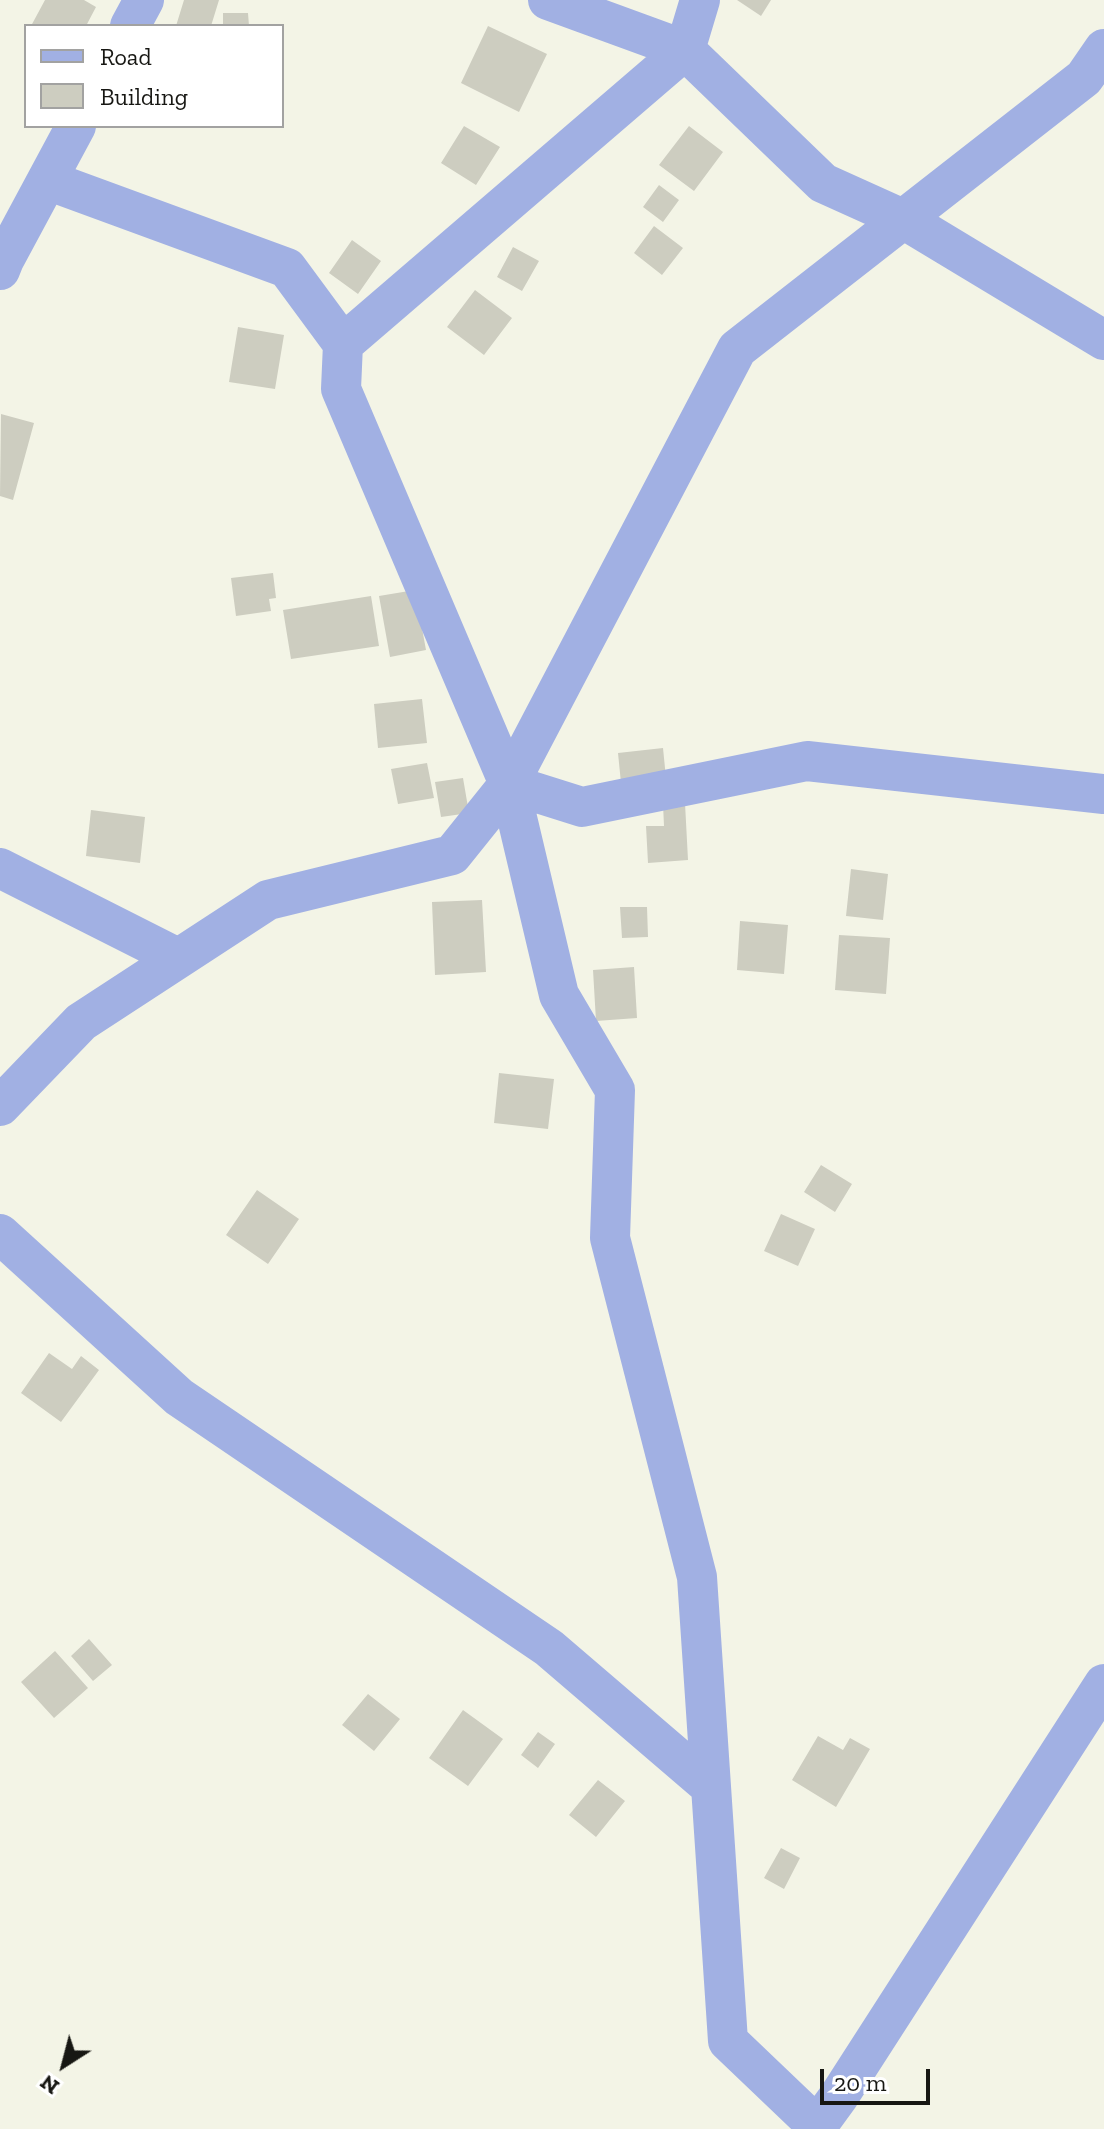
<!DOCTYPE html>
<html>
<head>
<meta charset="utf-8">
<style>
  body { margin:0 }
  #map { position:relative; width:1104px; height:2129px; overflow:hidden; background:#f3f4e6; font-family:"Zilla Slab",serif }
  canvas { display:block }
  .legend { position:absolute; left:24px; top:24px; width:260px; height:104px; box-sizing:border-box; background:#fff; border:2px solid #a2a2a1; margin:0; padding:10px 14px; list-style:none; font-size:24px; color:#171713 }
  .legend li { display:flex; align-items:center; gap:16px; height:40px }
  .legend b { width:40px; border:2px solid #a2a2a1 }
  .north { position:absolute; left:24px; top:2025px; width:80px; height:80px; -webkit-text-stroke:6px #fff; paint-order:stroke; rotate:216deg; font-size:22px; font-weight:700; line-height:32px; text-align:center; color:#171713 }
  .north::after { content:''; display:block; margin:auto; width:28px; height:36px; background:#171713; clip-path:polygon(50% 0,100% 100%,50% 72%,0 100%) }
  .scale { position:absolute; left:820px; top:2069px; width:110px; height:36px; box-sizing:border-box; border:4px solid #171713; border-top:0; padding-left:10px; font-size:24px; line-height:28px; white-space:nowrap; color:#171713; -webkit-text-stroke:6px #fff; paint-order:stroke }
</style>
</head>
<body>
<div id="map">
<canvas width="1104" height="2129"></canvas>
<ul class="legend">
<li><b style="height:10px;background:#a1b0e3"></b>Road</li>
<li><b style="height:22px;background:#cdcdc0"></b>Building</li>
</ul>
<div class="north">N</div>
<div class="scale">20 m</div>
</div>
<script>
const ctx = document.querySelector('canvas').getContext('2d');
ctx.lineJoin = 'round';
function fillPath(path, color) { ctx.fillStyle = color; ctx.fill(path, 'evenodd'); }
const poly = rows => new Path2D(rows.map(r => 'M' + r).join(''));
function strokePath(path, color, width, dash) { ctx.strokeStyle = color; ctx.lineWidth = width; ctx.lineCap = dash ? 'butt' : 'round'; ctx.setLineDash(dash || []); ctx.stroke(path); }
fillPath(poly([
  [45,0,84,0,96,7,86,26,31,26],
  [184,0,219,0,211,26,176,26],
  [737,0,771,0,761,16],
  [223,13,248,13,249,26,223,26],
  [488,26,547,54,519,112,461,83],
  [464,126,500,147,476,185,441,163],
  [689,126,723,152,694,191,659,165],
  [659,185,679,200,663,222,643,207],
  [654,226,683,248,662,275,634,253],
  [352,240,381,261,358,294,329,273],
  [513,247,539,261,522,291,497,277],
  [475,290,512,318,484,355,447,327],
  [238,327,284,335,275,389,229,382],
  [1,414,34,423,13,500,0,496],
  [273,573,276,598,269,599,271,611,236,616,231,578],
  [415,590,426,650,390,657,379,596],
  [371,596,379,646,291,659,283,610],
  [422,699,427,743,378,748,374,704],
  [663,748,666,778,621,783,618,753],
  [427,763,434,798,398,804,391,769],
  [463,778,469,813,441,817,435,782],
  [685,803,688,860,648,863,646,826,664,826,663,804],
  [91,810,145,817,140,863,86,856],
  [851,869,888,874,883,920,846,916],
  [482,900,486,972,435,975,432,902],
  [620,907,647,907,648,937,622,938],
  [740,921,788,925,784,974,737,970],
  [839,935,890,938,886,994,835,990],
  [634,967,637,1018,596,1021,593,970],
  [499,1073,554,1079,548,1129,494,1123],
  [821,1165,852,1184,835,1212,804,1192],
  [257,1190,299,1219,268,1264,226,1235],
  [781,1214,815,1229,798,1266,764,1251],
  [49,1353,72,1369,81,1356,99,1370,61,1422,21,1393],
  [89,1639,112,1665,93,1681,71,1656],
  [55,1651,88,1688,54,1718,21,1682],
  [368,1694,400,1719,374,1751,342,1725],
  [463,1710,503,1739,468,1786,429,1758],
  [538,1732,555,1744,538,1768,521,1755],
  [818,1736,843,1750,850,1738,870,1749,836,1807,792,1780],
  [598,1780,625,1801,596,1837,569,1815],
  [781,1848,800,1858,784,1889,764,1878]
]), '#cdcdc0');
strokePath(poly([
  [548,0,685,50,823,183,905,220,1104,340],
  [130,26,144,0],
  [47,180,287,268,343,344,341,389,509,784,559,995,615,1090,610,1238,697,1577,728,2041,817,2126],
  [0,270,4,260,76,126],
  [343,344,685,50,700,0],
  [509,784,582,807,807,761,1104,794],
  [0,868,178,958],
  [0,1106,81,1022,268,900,452,855,509,784,737,349,1084,78,1104,49],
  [0,1234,179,1397,549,1648,710,1786],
  [815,2129,839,2096,1104,1684]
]), '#a1b0e3', 40);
</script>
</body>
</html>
